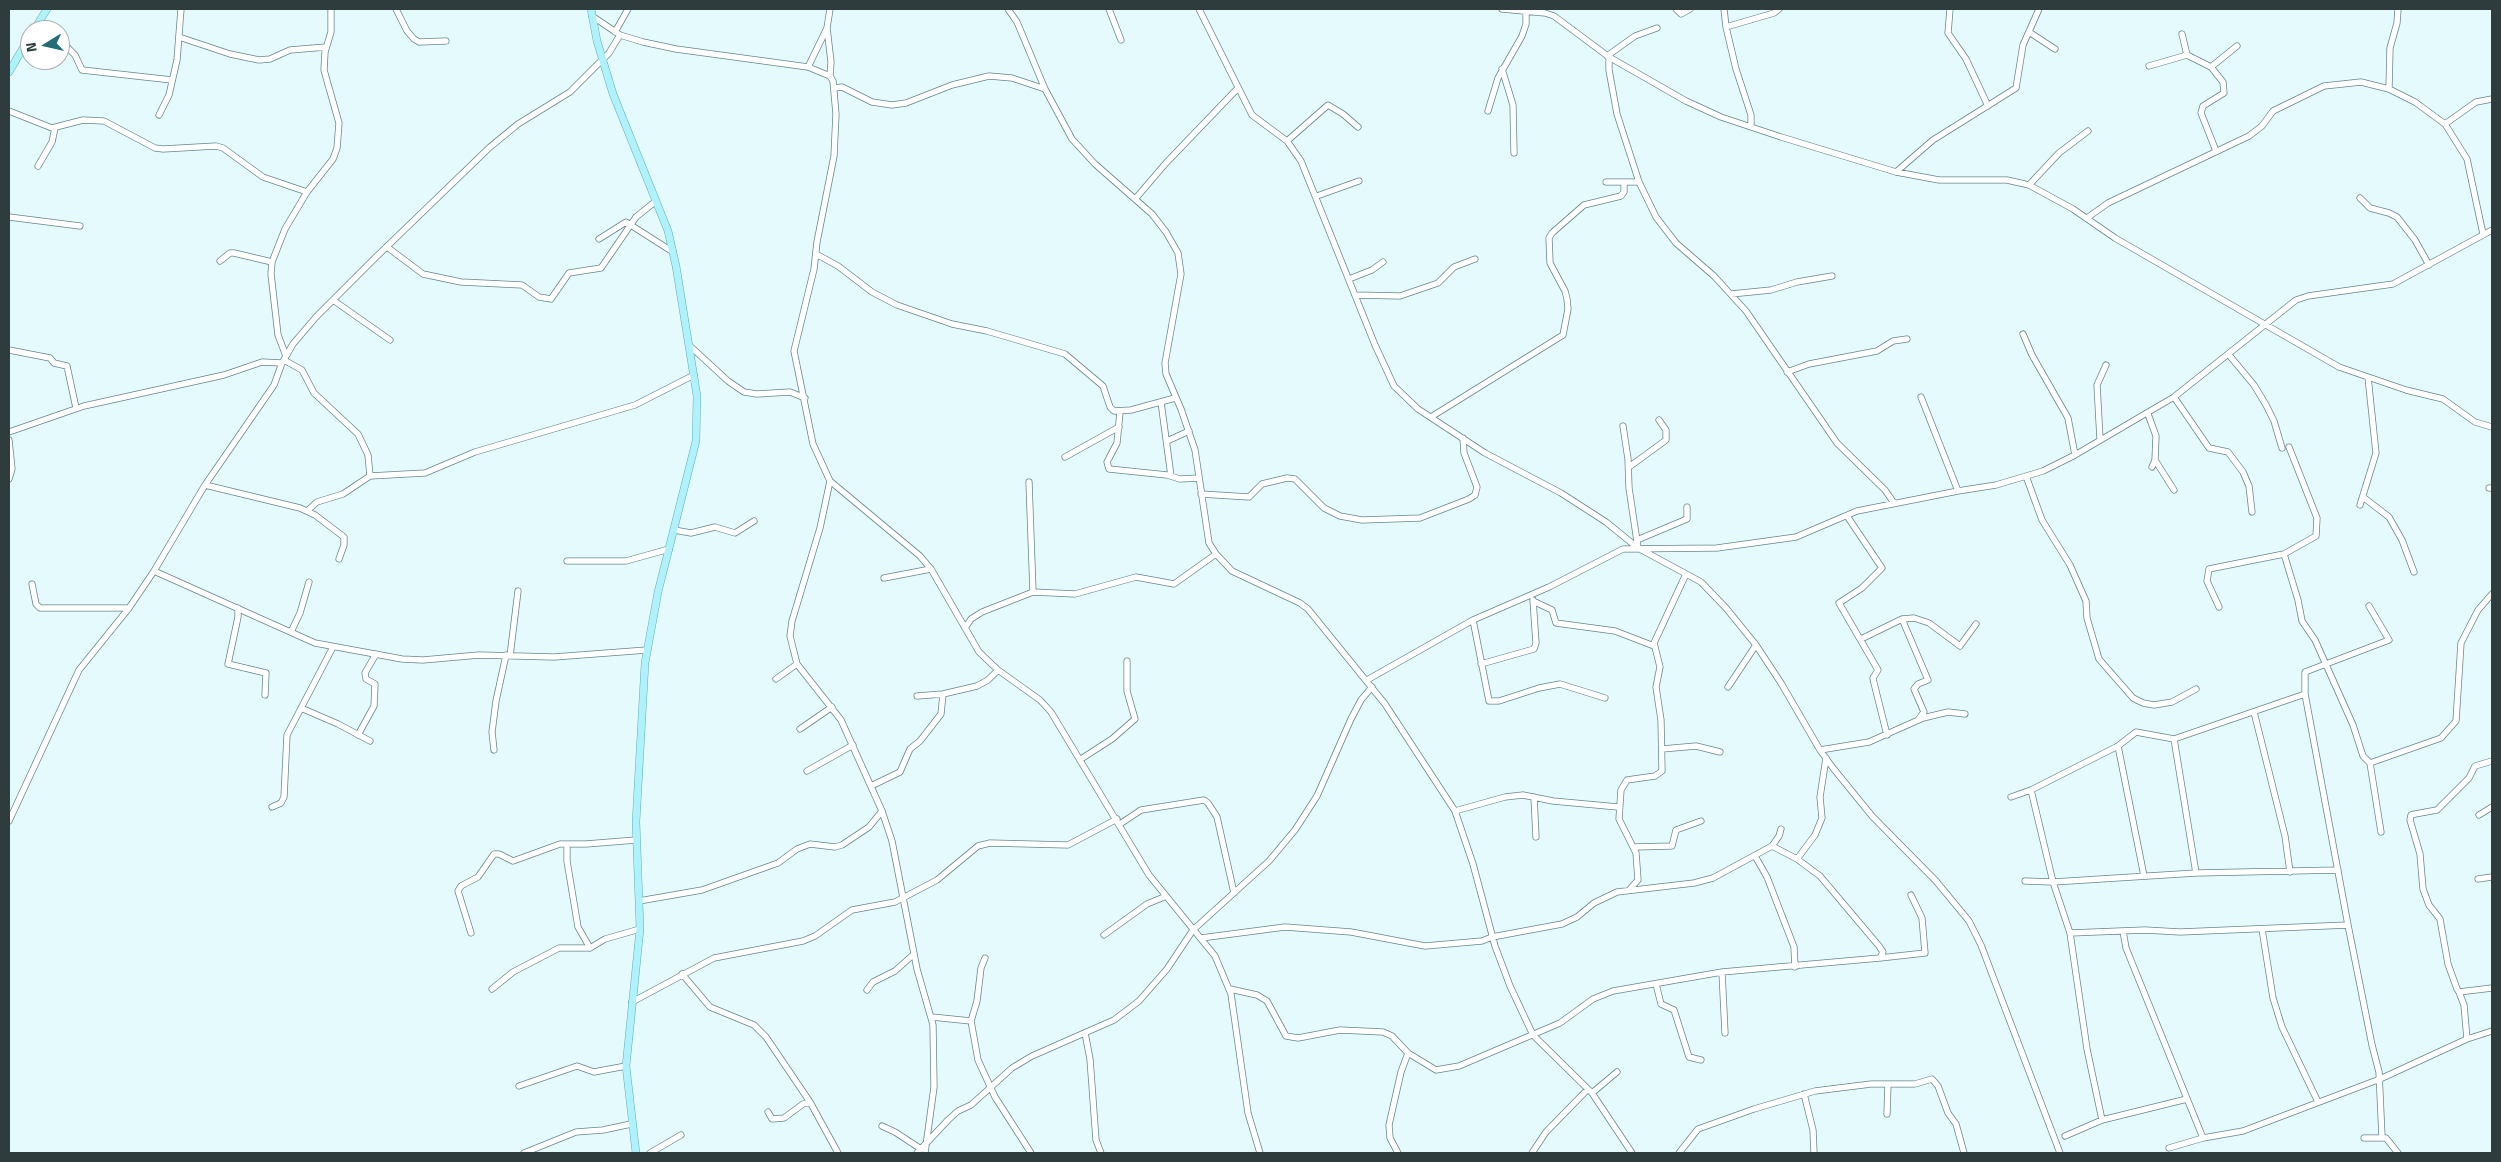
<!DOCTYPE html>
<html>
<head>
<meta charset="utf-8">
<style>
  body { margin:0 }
  #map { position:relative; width:2501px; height:1162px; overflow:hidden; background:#e5fafd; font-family:"Titillium Web",sans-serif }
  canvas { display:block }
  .frame { position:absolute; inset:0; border:10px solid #2e3c3e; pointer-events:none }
  .north { position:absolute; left:20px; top:20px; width:50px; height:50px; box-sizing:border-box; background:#fff; border:1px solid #abb1b2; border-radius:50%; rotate:261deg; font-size:14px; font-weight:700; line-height:20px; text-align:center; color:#2e3c3e }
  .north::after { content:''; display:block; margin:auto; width:18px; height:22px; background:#246d77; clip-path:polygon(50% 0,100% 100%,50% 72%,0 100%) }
</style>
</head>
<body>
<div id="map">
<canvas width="2501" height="1162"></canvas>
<div class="frame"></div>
<div class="north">N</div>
</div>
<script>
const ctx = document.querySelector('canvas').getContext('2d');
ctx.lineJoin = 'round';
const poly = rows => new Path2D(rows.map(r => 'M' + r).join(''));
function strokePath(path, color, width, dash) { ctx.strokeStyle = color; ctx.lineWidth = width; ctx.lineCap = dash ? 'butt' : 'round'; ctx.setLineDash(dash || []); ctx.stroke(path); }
const minor = poly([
  [396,9,407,31,414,39,419,42,446,41],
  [1008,9,1017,22,1045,89,1072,139,1095,164,1152,214,1166,232,1178,253,1181,274,1165,363,1166,374,1181,409,1195,450,1209,543,1216,554,1232,571,1300,603,1308,609,1385,704,1455,811,1473,864,1495,946,1510,986,1533,1035,1592,1093,1632,1153],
  [1109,9,1121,40],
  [1199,9,1252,115,1287,141,1301,161,1375,345,1394,386,1418,409,1485,453,1561,493,1606,522,1638,548,1701,582,1726,608,1756,645,1781,683,1820,750,1833,768,1872,816,1936,881,1969,921,1981,945,2060,1153],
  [1502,9,1545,13,1554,16,1609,57,1686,101,1721,117,1781,137,1896,172,1939,180,2007,180,2029,185,2073,209,2115,238,2339,367,2406,390,2443,399,2475,422,2492,427],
  [1676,9,1681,14,1690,9],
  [1724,9,1726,27,1736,69,1751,115,1751,127],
  [1950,9,1948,33,1966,59,1988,106],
  [592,16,620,35,643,42,676,49,808,67,830,76,833,81,836,114,834,156,817,242,814,269,794,351,813,444,830,481,920,556,931,569,979,652,998,670,1040,700,1051,712,1149,875,1215,956,1231,994,1248,1113,1260,1153],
  [1726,27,1774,13,1779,9],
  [615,32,628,9],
  [2029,32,2055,49],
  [2182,34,2187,55,2211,67,2223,82,2224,93,2203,106,2201,113,2216,151],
  [179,37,230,54,259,60,270,59,290,50,326,47],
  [60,40,75,55,82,70,172,80],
  [1607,56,1635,36,1657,28],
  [1609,57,1609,70,1617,114,1639,182,1656,217,1676,243,1714,276,1746,311,1837,443,1885,490,1894,503],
  [2149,66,2187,55],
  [808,67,827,28],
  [2211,67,2237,46],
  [1502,69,1513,105,1514,153],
  [830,76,831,62,827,28,830,9],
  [835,88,842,87,872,102,892,105,906,103,952,85,989,76,1012,78,1045,89],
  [2389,89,2390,48,2397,23,2398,9],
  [9,111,52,128,83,120,104,121,155,148,163,149,216,146,223,148,263,177,307,192],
  [1488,111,1498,78,1522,36,1526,24,1526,11],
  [159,115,169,95,177,60,181,9],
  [2445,124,2476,102,2492,99],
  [1287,141,1328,105,1343,114,1358,127],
  [38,166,52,142,55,128],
  [1896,172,1933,140,2016,88,2023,45,2039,9],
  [1606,182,1639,182],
  [2029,185,2059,153,2088,131],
  [1317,196,1359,181],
  [1136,198,1166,163,1238,88],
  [2360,198,2370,208,2389,213,2397,217,2415,240,2429,265],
  [9,217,80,226],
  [2087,218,2108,203,2249,136,2262,126,2273,111,2324,86,2361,82,2389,89,2415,102,2445,124,2467,159,2483,234],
  [599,239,626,222,673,252],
  [387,247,423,274,461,282,522,285,539,297,551,299,569,273,601,268,636,217,656,201],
  [816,254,838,266,872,292,897,305,952,324,987,331,1065,354,1103,386,1110,407,1114,411,1131,410,1175,398],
  [220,261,230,253,234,253,272,262],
  [1349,279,1372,270,1383,262],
  [1731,294,1771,290,1797,282,1832,276],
  [1355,295,1400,296,1438,283,1454,267,1475,259],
  [333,300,390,340],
  [2023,334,2032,355,2068,418,2075,455],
  [690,346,728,381,744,392,757,394,790,392,805,398],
  [9,350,50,358,54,363,67,366,76,408],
  [2229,355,2254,385,2266,405,2274,421,2282,448],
  [286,356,278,335,271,274,272,262,285,229,307,192,333,159,337,148,339,123,324,70,325,52,331,32,331,9],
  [284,360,302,370,314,393,358,434,368,455,370,476],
  [1787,372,1809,364,1877,351,1893,341,1907,339],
  [1921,397,1958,491],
  [2174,397,2209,448,2228,452,2243,472,2249,486,2252,512],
  [1161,402,1171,476],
  [1120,412,1117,443,1107,462,1109,469,1167,475,1180,479,1199,478],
  [2148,414,2156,436,2155,460,2152,467],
  [1431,417,1563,335,1568,309,1567,299,1565,291,1550,263,1549,238,1552,233,1584,205,1621,196,1624,192,1624,183],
  [1623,426,1628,459,1629,488,1638,548],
  [9,432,84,406,224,375,262,362,282,363],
  [2100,439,2097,385,2106,365],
  [9,440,12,469,9,479],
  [1167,441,1189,431],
  [1065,457,1119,427],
  [2155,460,2174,490],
  [1629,467,1666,440,1666,430,1659,420],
  [2026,476,2042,520,2070,565,2086,601,2087,618,2099,659,2133,698,2143,703,2154,705,2172,702,2196,689],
  [830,481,820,528,792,621,790,636,797,664,841,720,882,811,892,841,917,969,933,1025,934,1087,925,1153],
  [1029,482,1033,592],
  [205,485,300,508,315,515,344,537,344,545,339,559],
  [2489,488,2492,488],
  [1201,494,1249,497,1262,484,1287,478,1295,479,1324,508,1340,516,1362,520,1420,518,1469,499,1475,495,1477,487,1464,453,1463,438],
  [2363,497,2389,517,2402,540,2414,572],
  [2360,505,2376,453,2368,377],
  [307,511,317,502,343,494,370,476,425,473,475,452,635,405,694,375],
  [1847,516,1882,568,1862,588,1839,603,1878,670,1873,678,1874,683,1887,735],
  [674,530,691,533,715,527,735,533,754,521],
  [1637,540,1687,519,1687,507],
  [2284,554,2298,600,2302,621,2315,640,2353,725,2363,756,2370,763,2381,832],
  [567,561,626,561,669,549],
  [154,571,315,643,402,659,423,660,479,655,554,657,647,650],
  [884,578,931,569],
  [32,584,36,604,40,608,129,608],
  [1533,601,1552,610,1556,623,1615,631,1654,646],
  [2369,606,2389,640,2305,672,2305,694,2348,925,2372,1045,2379,1072,2382,1137],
  [2219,607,2207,581,2209,569,2284,554,2316,536,2317,518,2289,447],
  [238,608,238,617,228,664,266,673,265,695],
  [1473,620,1489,701,1499,701,1539,688,1560,684,1605,698],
  [965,628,971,619,982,612,1033,592,1075,594,1136,577,1174,584,1216,554],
  [291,632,300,613,309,582],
  [1861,639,1902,619],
  [510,656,518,591],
  [1481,664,1534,649,1536,643,1533,600],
  [776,679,797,664],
  [1367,680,1473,620,1549,587,1623,549,1717,548,1782,539,1796,537,1857,511,1958,491,1996,485,2043,471,2075,455,2174,397,2296,300,2308,296,2393,284,2492,230],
  [1728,687,1756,645],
  [917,696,943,694,977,686,988,680,998,670],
  [301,708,338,724,370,741],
  [2254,712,2285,836,2290,872],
  [1918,720,1924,712,1914,689,1918,684,1928,680,1902,619,1914,618,1929,623,1960,646,1976,624],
  [800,729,832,707],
  [358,735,374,706,375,684,366,679,365,673,376,654],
  [2174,739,2196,873],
  [2118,746,2144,876],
  [1662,749,1696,746,1720,752],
  [494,750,492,732,496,701,506,655],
  [1820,750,1869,742,1923,718,1948,712,1965,714],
  [1081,759,1112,739,1135,719,1127,691,1127,661],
  [2492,761,2475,766,2469,778,2437,810,2415,814,2411,815,2410,820,2420,854,2423,889,2429,905,2440,919,2448,964,2457,989,2459,992,2492,988],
  [2370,763,2441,738,2456,721,2461,643,2478,610,2492,594],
  [807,771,853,745],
  [871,786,900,772,910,749,920,741,941,714,943,694],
  [2031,790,2053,882,2070,933,2087,1049,2102,1120],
  [1534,797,1536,837],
  [2011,797,2031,790,2118,746,2136,732,2174,739,2305,694],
  [272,807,281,803,284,797,287,735,333,647],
  [1455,811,1505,797,1523,795,1553,801,1618,807],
  [2479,815,2492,807],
  [9,821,79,670,129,608,154,571,205,485,274,385,282,363,293,344,316,317,375,258,490,147,518,124,570,92,609,53,620,35],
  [1120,824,1141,810,1204,800,1208,803,1217,817,1234,893],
  [567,844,567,861,578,927,590,948],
  [1634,847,1672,846,1676,830,1701,821],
  [1755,856,1767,877,1794,947,1795,967],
  [1797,859,1815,835,1822,818,1820,797,1826,758],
  [2478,879,2492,877],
  [2025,881,2053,882,2196,873,2338,870],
  [1630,889,1638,880,1636,853,1619,819,1621,790,1627,780,1655,776,1662,771,1661,720,1656,687,1660,667,1654,643,1686,574],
  [639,901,702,890,778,863,797,849,810,844,835,847,842,845,869,827,882,811],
  [2262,929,2273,998,2282,1027,2318,1102],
  [2123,931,2126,948,2203,1138],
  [471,933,458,891,461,886,478,877,494,854,499,854,513,861,560,844,586,844,636,840],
  [2070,933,2145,930,2180,932,2348,925],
  [1104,935,1147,904,1164,897],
  [1201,938,1285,927,1351,932,1425,946,1482,941,1492,937,1562,924,1577,917,1594,903,1617,892,1694,883,1713,878,1772,846,1779,836,1781,829],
  [985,958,981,968,977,1001,971,1021,978,1060,995,1097,1031,1153],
  [1880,958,1925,953,1922,918,1911,895],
  [1722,972,1725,1033],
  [682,974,710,1007,754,1025,766,1037,810,1102,838,1153],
  [1656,984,1661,1004,1674,1010,1689,1057,1701,1060],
  [492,989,513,972,559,948,590,948,605,939,640,929],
  [1230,989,1257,995,1267,1001,1286,1036,1298,1038,1340,1030,1383,1032,1392,1036,1408,1053,1436,1070,1459,1066,1560,1023,1593,999,1613,991,1722,972,1880,958,1883,952,1879,946,1820,876,1797,859,1772,846],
  [867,990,873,982,895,971,914,954],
  [2459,992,2464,1005,2467,1039],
  [632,1002,714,958,803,941,815,936,852,910,895,902,937,880,978,846,990,843,1068,845,1117,819],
  [932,1017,971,1021],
  [1085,1033,1090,1059,1096,1140,1101,1153],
  [519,1086,577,1066,594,1072,626,1066],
  [1592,1093,1617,1072],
  [1804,1094,1813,1130,1814,1153],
  [768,1112,772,1119,784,1118,803,1104,810,1102],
  [1887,1114,1888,1084],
  [882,1126,895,1132,921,1149],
  [2065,1136,2102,1120,2187,1099],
  [2364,1138,2386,1138,2398,1153],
  [2169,1148,2203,1138,2243,1131,2380,1079,2467,1039,2492,1031],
  [524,1153,576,1132,603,1130,631,1124],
  [650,1153,681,1135],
  [917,1153,948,1120,958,1111,971,1105,1012,1068,1032,1056,1114,1020,1139,1001,1167,969,1193,930,1269,861,1295,830,1317,796,1351,719,1361,700,1372,687],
  [1398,1153,1390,1138,1389,1125,1401,1072,1408,1053],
  [1532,1153,1546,1132,1588,1089],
  [1679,1153,1698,1129,1754,1109,1815,1091,1871,1084,1915,1084,1932,1079,1938,1086,1948,1113,1956,1124,1964,1153]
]);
const major = poly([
  [591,9,597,41,613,94,668,231,676,266,697,396,696,441,658,592,645,663,636,822,640,929,626,1066,636,1153],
  [34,30,47,9],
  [9,72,30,36]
]);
strokePath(minor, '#66868b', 7);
strokePath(major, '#60adb8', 8);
strokePath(minor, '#fff', 5.5);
strokePath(major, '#b0f2fc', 7);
</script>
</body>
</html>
